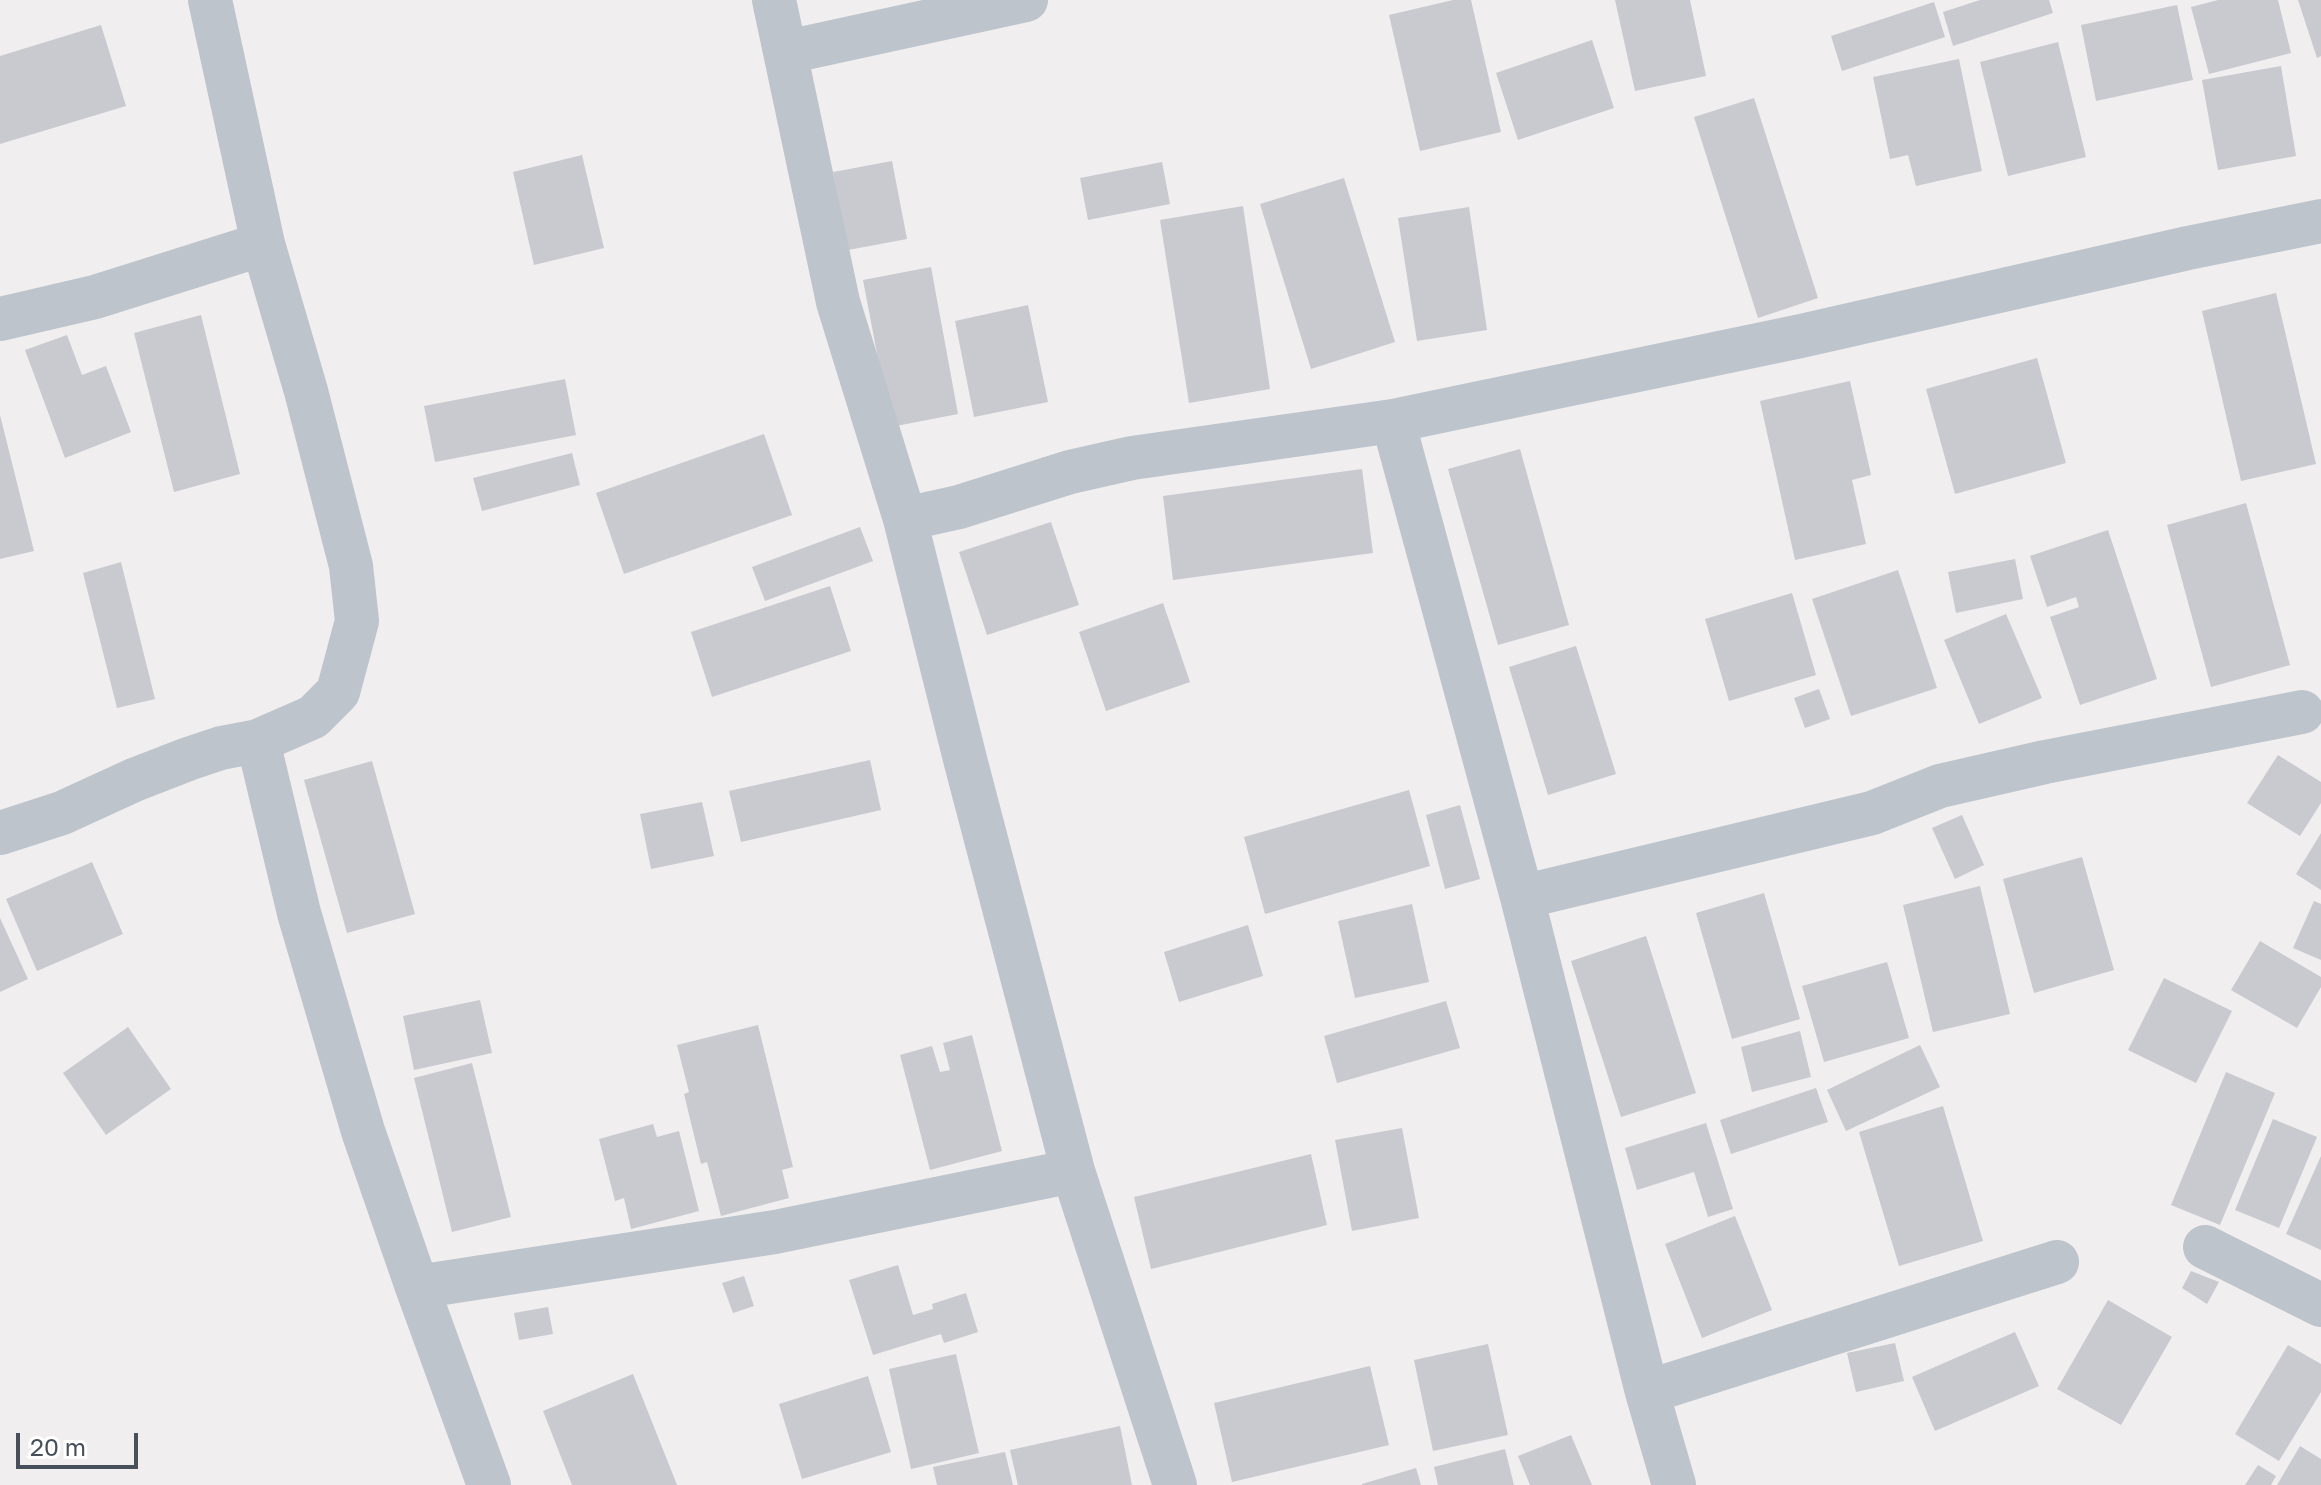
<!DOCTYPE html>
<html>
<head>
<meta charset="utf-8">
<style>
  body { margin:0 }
  #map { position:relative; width:2321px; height:1485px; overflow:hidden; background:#f0eeee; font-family:"Golos Text",sans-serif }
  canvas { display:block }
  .scale { position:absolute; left:16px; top:1433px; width:122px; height:36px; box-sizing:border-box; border:4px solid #47505a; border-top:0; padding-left:10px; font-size:24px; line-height:28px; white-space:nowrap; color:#47505a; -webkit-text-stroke:6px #fff; paint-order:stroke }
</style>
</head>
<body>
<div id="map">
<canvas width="2321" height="1485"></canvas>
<div class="scale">20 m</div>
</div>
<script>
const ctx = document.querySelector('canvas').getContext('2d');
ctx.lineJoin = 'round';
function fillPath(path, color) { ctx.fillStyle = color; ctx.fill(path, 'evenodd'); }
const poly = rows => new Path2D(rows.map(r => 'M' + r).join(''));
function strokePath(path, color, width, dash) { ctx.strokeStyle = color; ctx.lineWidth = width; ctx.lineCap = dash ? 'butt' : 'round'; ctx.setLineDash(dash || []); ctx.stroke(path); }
fillPath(poly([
  [1453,0,1471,0,1501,132,1420,151,1389,15],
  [1615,0,1690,0,1706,76,1635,91],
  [1980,0,2049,0,2053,13,1953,46,1943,12],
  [2218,0,2278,0,2291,53,2209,74,2191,7],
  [2298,0,2321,0,2321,56,2317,58],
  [1934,2,1945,37,1842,71,1831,36],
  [2177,5,2193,80,2096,101,2081,25],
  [101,25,126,106,0,144,0,56],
  [1592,40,1614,108,1518,140,1496,73],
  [2058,42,2086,157,2008,176,1980,62],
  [1959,59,1982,171,1916,186,1908,155,1890,159,1873,77],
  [2281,66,2296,156,2218,170,2202,80],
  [1754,98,1818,298,1758,318,1694,117],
  [582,155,604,248,534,265,513,172],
  [892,161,907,239,848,250,833,172],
  [1162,162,1170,204,1088,220,1080,178],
  [1344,178,1395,342,1311,369,1260,204],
  [1243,206,1270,389,1189,403,1160,220],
  [1469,207,1487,330,1417,341,1398,218],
  [931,267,958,414,891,427,863,280],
  [2276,293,2316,464,2241,481,2202,311],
  [1028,305,1048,402,974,417,955,321],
  [201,315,240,474,174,492,134,333],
  [67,335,82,375,106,366,131,432,65,458,25,350],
  [2037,358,2066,463,1955,494,1926,389],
  [565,379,576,435,435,462,424,406],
  [1850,381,1871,475,1852,480,1866,544,1795,560,1760,401],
  [0,415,34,551,0,559],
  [764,434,792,515,624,574,596,493],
  [1520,449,1569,625,1498,645,1448,469],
  [572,453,580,485,482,511,473,478],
  [1362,469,1373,553,1173,580,1163,496],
  [2246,503,2290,665,2211,687,2167,525],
  [1051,522,1079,605,987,635,959,552],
  [860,527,873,561,765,601,752,567],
  [2108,530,2157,679,2080,705,2050,617,2079,607,2076,597,2047,607,2030,556],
  [2015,559,2023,599,1956,613,1948,572],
  [121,562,155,699,117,708,83,573],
  [1898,570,1937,688,1851,716,1812,599],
  [830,586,851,651,712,697,691,632],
  [1792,593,1816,675,1729,701,1705,619],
  [1163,603,1190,682,1106,711,1079,632],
  [2006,614,2042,698,1979,724,1944,640],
  [1576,646,1616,774,1548,795,1509,667],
  [1819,689,1830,719,1805,728,1794,698],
  [2278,755,2321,782,2321,803,2300,836,2247,803],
  [870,760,881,810,741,842,729,791],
  [372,761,415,914,347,933,304,780],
  [1409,790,1430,866,1265,914,1244,837],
  [702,802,714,856,651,869,640,814],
  [1460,805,1480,879,1445,889,1426,815],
  [1962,815,1984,865,1955,879,1932,828],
  [2321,833,2321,890,2296,874],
  [2082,857,2114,970,2034,993,2003,879],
  [92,862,123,934,37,971,6,899],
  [1980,886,2010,1014,1933,1032,1903,905],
  [1764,893,1800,1019,1732,1039,1696,913],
  [2314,901,2321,904,2321,960,2293,948],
  [1412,904,1429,982,1355,998,1338,921],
  [0,918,28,979,0,992],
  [1248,925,1263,976,1179,1002,1164,952],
  [1646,936,1696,1093,1621,1117,1571,961],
  [2260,941,2321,977,2321,987,2297,1028,2231,990],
  [1887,962,1909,1038,1824,1062,1802,986],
  [2164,978,2232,1011,2196,1083,2128,1050],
  [480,1000,492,1053,414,1070,403,1016],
  [1446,1001,1460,1048,1337,1083,1324,1036],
  [758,1025,793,1167,782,1170,789,1198,721,1216,707,1162,701,1164,684,1094,689,1092,677,1045],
  [128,1027,171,1089,106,1135,63,1073],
  [1800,1031,1811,1077,1752,1092,1741,1047],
  [972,1035,1002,1151,930,1170,900,1055,932,1046,940,1072,950,1070,943,1043],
  [1920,1045,1940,1087,1846,1131,1827,1090],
  [472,1063,511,1217,452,1232,414,1078],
  [2226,1072,2275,1093,2220,1225,2171,1205],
  [1816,1088,1828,1122,1731,1154,1720,1120],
  [1943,1106,1983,1241,1899,1266,1859,1132],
  [2273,1119,2317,1137,2279,1228,2235,1210],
  [1706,1123,1733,1209,1708,1217,1694,1172,1637,1190,1625,1148],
  [653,1124,657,1137,679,1131,699,1211,631,1229,624,1198,615,1201,599,1139],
  [1402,1128,1419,1218,1352,1231,1335,1140],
  [1311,1154,1327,1225,1151,1269,1134,1197],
  [2321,1156,2321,1250,2286,1234],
  [1735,1216,1772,1310,1702,1338,1665,1244],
  [898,1265,913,1315,933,1309,932,1304,966,1293,978,1332,944,1343,941,1334,873,1355,849,1280],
  [2191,1271,2219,1282,2207,1304,2182,1288],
  [744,1276,754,1306,733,1313,722,1283],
  [2108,1300,2172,1337,2121,1425,2057,1389],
  [548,1307,553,1334,519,1340,514,1313],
  [2015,1332,2039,1386,1935,1431,1912,1377],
  [1895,1343,1904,1381,1856,1392,1847,1353],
  [1488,1344,1508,1435,1433,1451,1414,1360],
  [2288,1345,2321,1364,2321,1392,2279,1461,2235,1434],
  [956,1354,979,1453,911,1469,889,1369],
  [1370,1366,1389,1445,1232,1482,1214,1403],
  [633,1374,677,1485,572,1485,543,1411],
  [868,1376,891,1452,802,1479,779,1404],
  [1120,1426,1132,1485,1018,1485,1010,1450],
  [1571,1435,1592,1485,1530,1485,1518,1456],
  [2300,1446,2321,1459,2321,1485,2277,1485],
  [1505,1449,1514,1485,1438,1485,1434,1467],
  [1005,1452,1013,1485,937,1485,933,1467],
  [2258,1465,2276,1476,2271,1485,2245,1485],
  [1416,1468,1421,1485,1362,1485,1362,1484]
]), '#c8cad0');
strokePath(poly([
  [774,0,838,302,905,519,966,763,1073,1171,1175,1485],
  [787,52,1026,0],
  [0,319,95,297,263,244],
  [1393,421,1522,897,1647,1392,1674,1485],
  [905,519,959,507,1070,472,1132,458,1393,421,1801,336,2188,248,2321,221],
  [258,741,299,913,363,1131,417,1287,775,1232,1073,1171],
  [0,833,62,813,134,780,188,759,221,748,258,741,313,717,338,692,357,621,351,566,306,391,263,244,210,0],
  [1522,897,1872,813,1940,786,2045,762,2302,712],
  [2205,1247,2321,1305],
  [417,1287,489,1485],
  [1647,1392,2057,1262]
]), '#bdc4cc', 44);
</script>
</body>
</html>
